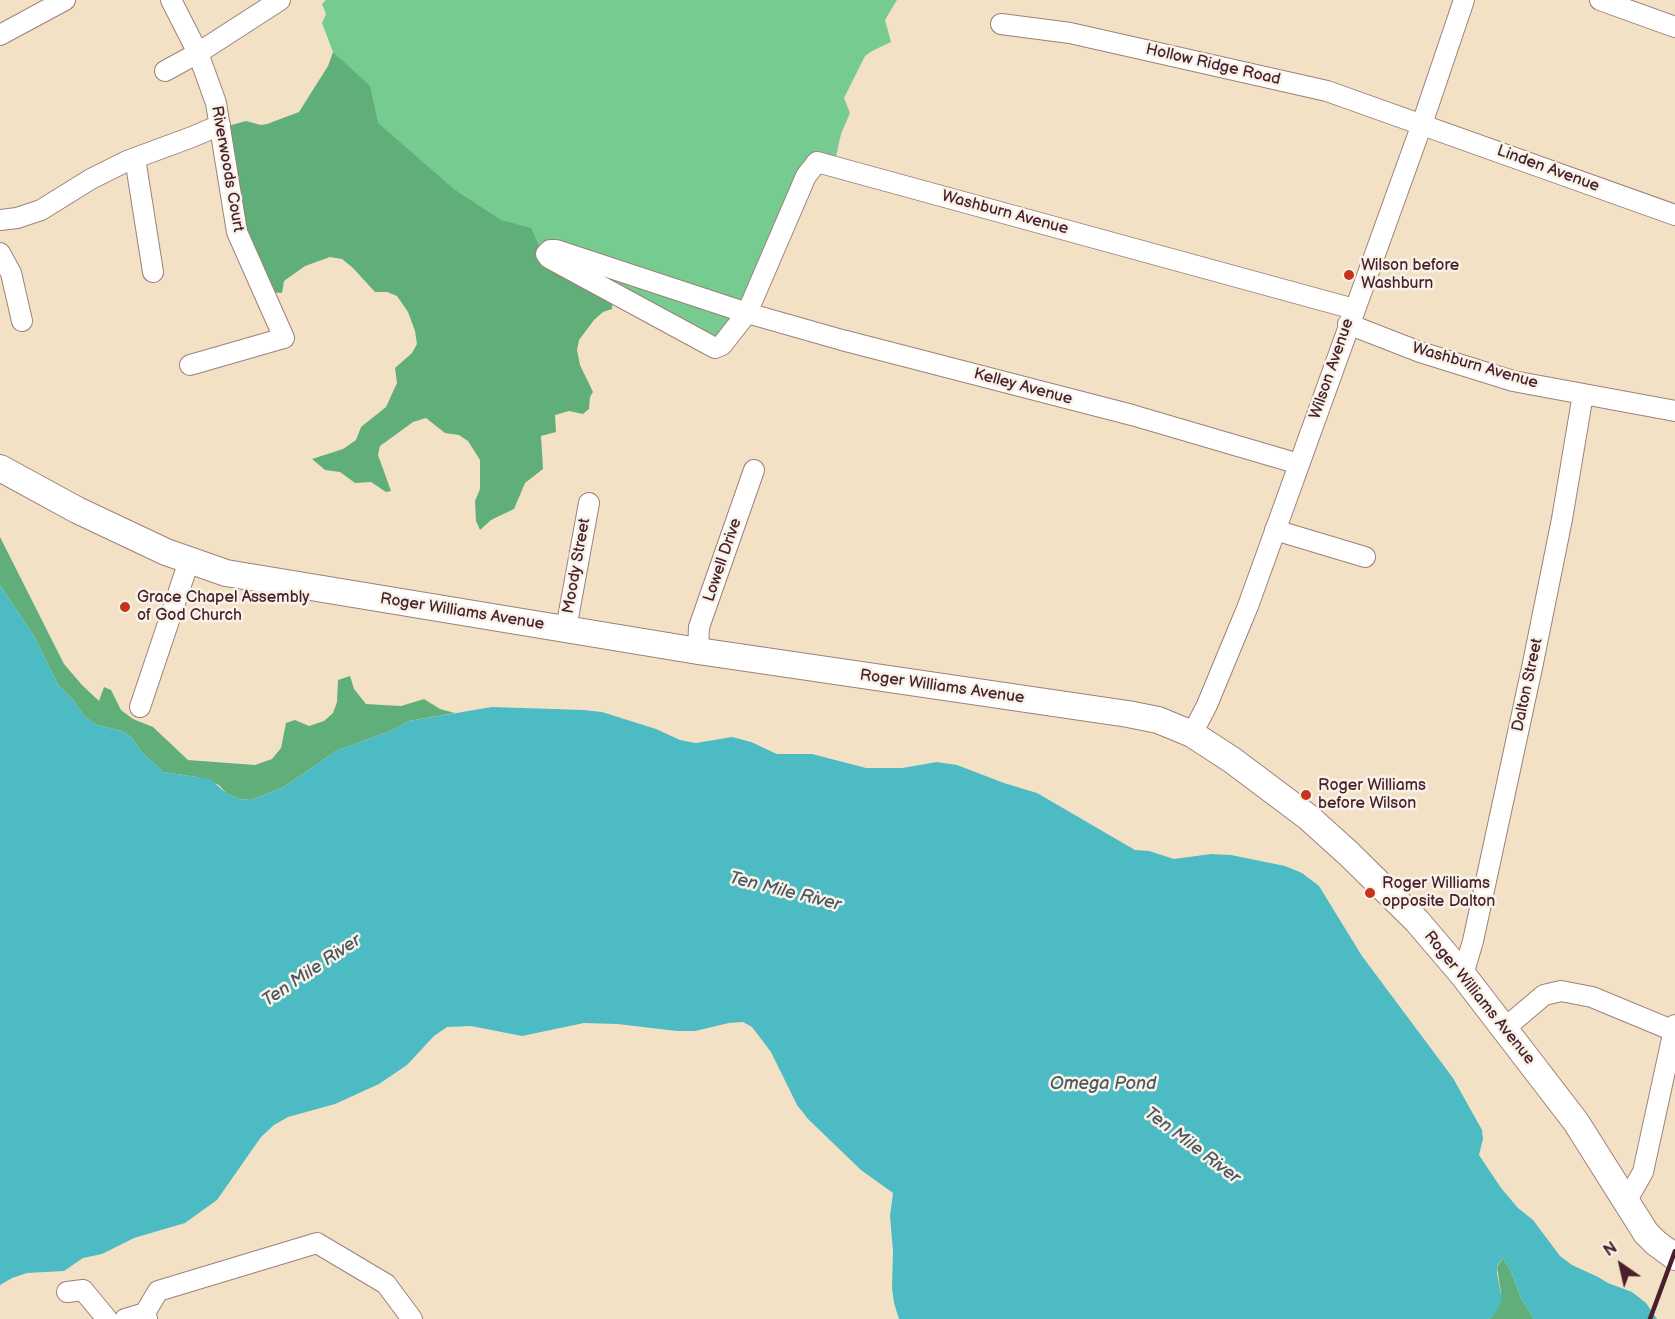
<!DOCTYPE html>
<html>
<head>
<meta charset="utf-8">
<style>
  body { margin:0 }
  #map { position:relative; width:1675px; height:1319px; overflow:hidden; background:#f3e1c6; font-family:"Balsamiq Sans",sans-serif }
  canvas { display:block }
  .north { position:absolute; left:1591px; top:1235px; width:60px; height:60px; -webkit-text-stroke:4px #f7f3e8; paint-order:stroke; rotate:326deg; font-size:16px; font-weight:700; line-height:24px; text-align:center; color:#4a1f2b }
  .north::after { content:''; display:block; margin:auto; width:21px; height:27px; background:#4a1f2b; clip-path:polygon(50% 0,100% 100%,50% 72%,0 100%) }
</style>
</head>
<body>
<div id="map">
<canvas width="1675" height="1319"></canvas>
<div class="north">N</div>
</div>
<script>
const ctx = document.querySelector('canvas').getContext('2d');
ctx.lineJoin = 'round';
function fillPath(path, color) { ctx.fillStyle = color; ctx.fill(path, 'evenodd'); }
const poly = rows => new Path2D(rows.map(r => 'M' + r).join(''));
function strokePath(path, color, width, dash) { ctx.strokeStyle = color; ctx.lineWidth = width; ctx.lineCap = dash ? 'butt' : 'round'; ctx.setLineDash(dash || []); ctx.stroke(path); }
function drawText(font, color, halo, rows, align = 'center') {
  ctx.font = font + ' "Balsamiq Sans",sans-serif'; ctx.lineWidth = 5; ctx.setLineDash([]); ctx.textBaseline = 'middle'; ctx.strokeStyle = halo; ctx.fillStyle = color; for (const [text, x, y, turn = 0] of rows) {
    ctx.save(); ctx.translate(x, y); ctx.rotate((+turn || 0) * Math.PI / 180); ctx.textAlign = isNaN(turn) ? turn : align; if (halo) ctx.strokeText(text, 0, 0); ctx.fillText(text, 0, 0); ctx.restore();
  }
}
fillPath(poly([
  [326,0,897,0,885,20,891,42,872,51,865,56,844,98,850,113,841,134,833,170,821,168,759,284,715,345,479,216,413,174,347,83,339,58,333,52,322,23,326,14,322,4]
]), '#75cb90');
fillPath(poly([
  [333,52,370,86,378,123,455,190,501,220,531,228,543,254,613,294,612,309,603,312,594,320,579,340,577,350,580,365,593,392,590,397,589,409,583,414,569,411,555,415,556,432,541,436,543,469,525,483,514,509,491,520,480,530,476,521,475,501,480,489,480,460,468,441,459,435,445,433,426,418,413,422,380,446,378,455,391,491,386,492,371,482,355,483,340,472,325,470,312,459,343,449,356,440,361,427,386,407,397,383,395,368,412,353,417,344,415,331,408,312,397,296,387,292,375,292,353,268,342,259,330,257,305,266,284,281,282,293,268,292,244,249,228,126,246,121,261,125,267,124,299,112,328,66],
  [0,537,64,664,82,685,99,701,104,687,111,690,121,710,133,719,153,727,188,760,255,765,272,759,281,748,286,723,295,720,309,726,324,721,333,713,337,702,338,680,350,676,354,689,366,704,401,706,424,699,440,709,455,713,409,721,390,731,336,751,284,787,251,800,239,799,226,793,219,785,197,777,163,772,142,752,131,737,122,731,97,725,85,717,74,701,58,685,34,636,0,585],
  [1503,1258,1511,1271,1521,1298,1534,1319,1489,1319,1495,1313,1501,1293,1497,1267]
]), '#60af7a');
fillPath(poly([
  [0,585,34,636,58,685,74,701,85,717,97,725,122,731,131,737,142,752,163,772,210,779,226,793,239,799,251,800,284,787,336,751,390,731,409,721,492,707,583,710,602,712,656,729,680,740,696,743,732,737,751,742,777,754,812,754,866,768,902,768,937,762,957,765,1004,783,1037,793,1135,850,1149,851,1174,859,1211,854,1231,855,1285,866,1302,873,1319,886,1362,956,1453,1078,1482,1130,1483,1139,1479,1155,1501,1188,1518,1208,1533,1220,1560,1256,1572,1265,1598,1277,1608,1283,1632,1292,1646,1303,1657,1319,1534,1319,1521,1298,1511,1271,1503,1258,1497,1266,1497,1273,1502,1300,1495,1314,1489,1319,899,1319,894,1303,892,1288,893,1251,890,1216,893,1193,861,1170,808,1119,797,1105,771,1052,752,1027,743,1022,729,1023,695,1031,677,1031,617,1024,584,1023,522,1036,471,1026,447,1027,434,1036,407,1065,379,1084,335,1104,288,1117,274,1125,261,1137,217,1200,185,1223,134,1238,102,1254,83,1258,64,1271,27,1273,12,1278,0,1285]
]), '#4cbbc3');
const minor = poly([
  [171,0,198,53,216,103,237,232,284,338,190,365],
  [1600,0,1675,27],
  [1001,24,1070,33,1327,91,1675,215],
  [0,35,65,0],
  [165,71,198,53,280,0],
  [135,158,153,272],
  [0,220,17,218,41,210,91,179,127,161,192,137,220,125],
  [0,253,11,273,22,321],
  [1348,324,1420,352,1513,381,1675,411],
  [1299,464,1132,415,842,340,747,313,556,250,550,250,546,254,549,258,715,348,722,345,747,313,806,176,817,162,1354,309],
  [1275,530,1365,557],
  [566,629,589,503],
  [698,651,699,627,754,470],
  [140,707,189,561],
  [1192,734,1207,705,1248,606,1422,124,1464,0],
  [1463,975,1473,941,1533,663,1562,519,1583,394],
  [1505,1028,1544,995,1561,991,1592,997,1674,1031],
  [1627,1200,1643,1172,1675,1025],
  [67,1292,83,1290,107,1319],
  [125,1319,145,1313],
  [147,1319,145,1313,158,1291,317,1243,386,1284,412,1319]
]);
const major = poly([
  [0,468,77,510,166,552,226,573,698,651,1128,714,1158,720,1192,734,1232,760,1308,817,1349,854,1417,921,1463,975,1576,1122,1646,1233,1656,1243,1675,1257]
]);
strokePath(minor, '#9e8078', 22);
strokePath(major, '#9e8078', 28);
strokePath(minor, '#fff', 20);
strokePath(major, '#fff', 26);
strokePath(poly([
  [1650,1319,1675,1251]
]), '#4a1f2b', 4.5);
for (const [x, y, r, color] of [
  [1349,275,6,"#c8321e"],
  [125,607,6,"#c8321e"],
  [1306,795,6,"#c8321e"],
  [1370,893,6,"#c8321e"]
]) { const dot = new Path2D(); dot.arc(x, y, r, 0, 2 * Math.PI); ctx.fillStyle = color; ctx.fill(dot); strokePath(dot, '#f7f3e8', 2); }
drawText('16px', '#4a1f2b', '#f7f3e8', [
  ["Hollow Ridge Road",1213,65,13],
  ["Riverwoods Court",227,169,80],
  ["Linden Avenue",1548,169,20],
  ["Washburn Avenue",1005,213,15],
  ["Washburn Avenue",1475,366,16],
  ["Wilson Avenue",1332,369,-71],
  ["Kelley Avenue",1023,387,15],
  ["Lowell Drive",723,560,-71],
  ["Moody Street",577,566,-80],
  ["Roger Williams Avenue",462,612,9],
  ["Dalton Street",1528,685,-78],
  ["Roger Williams Avenue",942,687,8],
  ["Roger Williams Avenue",1479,998,51]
]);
drawText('16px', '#4a1f2b', '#f7f3e8', [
  ["Wilson before",1361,266],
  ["Washburn",1361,284],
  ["Grace Chapel Assembly",137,598],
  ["of God Church",137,616],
  ["Roger Williams",1318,786],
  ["before Wilson",1318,804],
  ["Roger Williams",1382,884],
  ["opposite Dalton",1382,902]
], 'left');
drawText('italic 18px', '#4b5660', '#f7f3e8', [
  ["Ten Mile River",785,892,14],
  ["Ten Mile River",312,971,-34],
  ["Omega Pond",1103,1084],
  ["Ten Mile River",1192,1146,37]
]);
</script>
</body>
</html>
